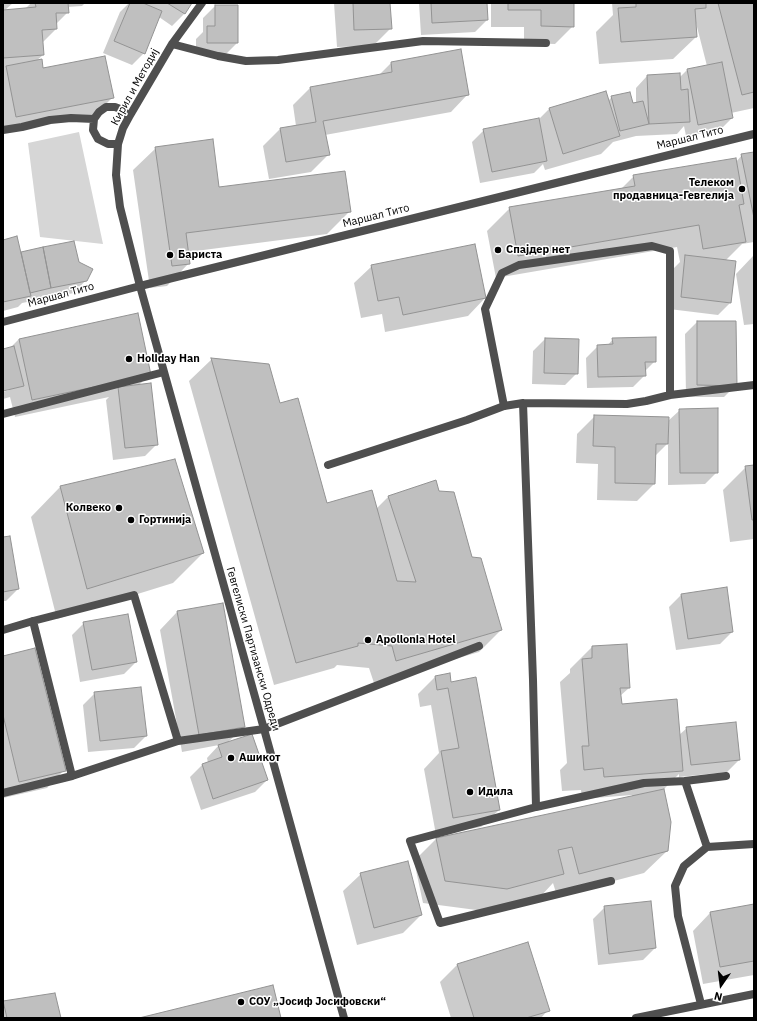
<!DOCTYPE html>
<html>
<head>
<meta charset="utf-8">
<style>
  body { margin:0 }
  #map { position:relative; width:757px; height:1021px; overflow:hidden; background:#fff; font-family:"IBM Plex Sans",sans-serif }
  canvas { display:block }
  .frame { position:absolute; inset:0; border:4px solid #000; pointer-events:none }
  .north { position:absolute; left:701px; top:965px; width:40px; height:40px; -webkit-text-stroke:3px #fff; paint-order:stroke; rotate:194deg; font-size:11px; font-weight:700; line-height:16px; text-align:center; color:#000 }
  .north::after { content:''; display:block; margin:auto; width:14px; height:18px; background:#000; clip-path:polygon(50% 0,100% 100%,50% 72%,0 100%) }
</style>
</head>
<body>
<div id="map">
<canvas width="757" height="1021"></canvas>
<div class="frame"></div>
<div class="north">N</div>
</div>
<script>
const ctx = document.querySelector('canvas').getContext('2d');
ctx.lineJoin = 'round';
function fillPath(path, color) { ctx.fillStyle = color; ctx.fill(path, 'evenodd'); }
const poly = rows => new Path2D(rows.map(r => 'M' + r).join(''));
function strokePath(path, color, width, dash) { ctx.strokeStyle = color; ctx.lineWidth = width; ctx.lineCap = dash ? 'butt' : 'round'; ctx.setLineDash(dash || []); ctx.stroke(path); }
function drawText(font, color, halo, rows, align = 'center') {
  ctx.font = font + ' "IBM Plex Sans",sans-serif'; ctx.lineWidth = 3; ctx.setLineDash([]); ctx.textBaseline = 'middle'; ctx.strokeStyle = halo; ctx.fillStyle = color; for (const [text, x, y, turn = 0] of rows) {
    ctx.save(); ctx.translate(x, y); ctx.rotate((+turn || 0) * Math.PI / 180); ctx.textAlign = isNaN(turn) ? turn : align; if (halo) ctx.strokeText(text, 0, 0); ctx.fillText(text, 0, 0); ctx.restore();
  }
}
fillPath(poly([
  [79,132,103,244,40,237,28,143]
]), '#d6d6d6');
fillPath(poly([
  [3,3,13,3,5,10,25,9,31,3,85,3,82,6,67,7,68,12,56,24,56,29,42,43,43,55,36,61,43,69,112,98,95,115,3,133],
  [129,3,191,3,184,14,172,26,159,17,144,53,132,65,103,53,120,12],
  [334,3,389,3,391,28,373,46,337,47],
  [419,3,486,3,487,20,475,32,421,35],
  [491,3,573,3,573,26,555,44,524,43,524,27,491,27],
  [612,3,754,3,754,108,731,113,732,118,720,130,686,136,684,126,677,134,636,136,613,142,601,154,545,170,543,164,534,173,480,183,472,142,484,130,539,119,549,109,605,92,608,101,612,97,632,104,636,103,636,88,647,76,679,78,687,70,707,66,696,23,696,37,673,59,599,64,596,32,613,15],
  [215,6,237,43,225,55,196,54,196,39,203,32,203,18],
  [391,63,468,94,451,112,325,135,329,154,311,172,269,179,263,146,280,129,296,126,293,105,310,88,379,75],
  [156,148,218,188,350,211,327,234,188,252,189,263,167,286,150,288,133,170],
  [754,153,754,242,742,244,725,261,730,303,718,315,669,309,674,268,680,262,677,247,496,278,487,231,510,208,620,190,634,176,736,162,742,155],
  [3,241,20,253,74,242,78,263,86,280,74,293,22,303,18,307,3,311],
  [753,256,754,324,744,325,736,274],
  [372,266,485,298,468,316,385,332,382,314,361,318,354,283],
  [697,322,736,385,724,397,686,397,685,334],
  [19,339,150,374,139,385,157,444,145,456,113,460,106,400,109,397,15,417,10,397,3,399,3,392,9,390,9,388,3,390,3,350,10,348],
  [545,339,577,373,565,385,532,384,533,351],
  [613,339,655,361,644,372,645,375,633,387,587,388,586,358,598,346,607,346],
  [212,359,279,405,326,504,376,509,389,496,439,491,472,558,501,630,479,652,374,683,369,668,337,665,334,668,274,685,189,381],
  [680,410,717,472,705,484,668,485,668,443,655,456,654,484,637,501,597,500,598,464,576,463,577,434,595,416,668,421],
  [754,466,754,539,730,542,723,490,746,467],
  [60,487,203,553,173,583,57,619,31,517],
  [3,538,18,589,6,601,3,601],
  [681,595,732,632,720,644,676,650,669,607],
  [177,612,244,727,227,743,267,780,255,792,201,810,190,777,202,765,208,763,207,758,219,745,182,752,160,630],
  [84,623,136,662,124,674,80,682,72,635],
  [592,647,629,688,620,696,621,705,679,735,687,728,739,760,727,772,679,777,679,774,663,790,667,851,644,873,557,896,553,883,541,896,484,911,423,903,414,861,436,839,632,796,632,795,582,799,581,790,562,791,560,770,567,763,560,682,570,673,570,669],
  [3,657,64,770,47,788,3,798],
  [435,677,451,683,499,810,481,827,436,835,424,769,439,753,431,705,420,707,418,694],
  [95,693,146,736,134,748,88,752,83,705],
  [361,874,421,915,403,933,357,945,343,891],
  [754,905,754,975,703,984,693,931,710,913],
  [605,907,655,948,643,960,598,965,593,919],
  [457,965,548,1010,541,1018,451,1018,440,982],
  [3,1002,60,1018,3,1018]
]), '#0003');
const building = poly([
  [35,3,68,3,69,13,56,13,57,29,42,30,44,55,3,58,3,10,36,7,35,3],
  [130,3,143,3,162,11,145,54,114,41,130,3],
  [167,3,192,3,185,14,167,3],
  [353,3,390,3,392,29,354,30,353,3],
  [431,3,487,3,488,20,432,23,431,3],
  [508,3,574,3,574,27,541,26,541,10,508,10,508,3],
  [636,3,706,3,706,8,695,9,697,37,621,42,618,8,636,7,636,3],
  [718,3,754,3,754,92,742,95,718,3],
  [215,5,238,5,238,43,207,43,207,26,215,26,215,5],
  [461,49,469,95,323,121,330,155,286,162,280,128,316,122,310,87,392,72,391,62,461,49],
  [105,56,114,98,16,117,6,66,42,59,43,68,105,56],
  [722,62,733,118,698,125,687,69,722,62],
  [680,73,681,90,688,89,690,122,649,124,647,75,680,73],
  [606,91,620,136,563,154,549,108,606,91],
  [630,92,633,103,643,101,649,124,620,131,611,96,630,92],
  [539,118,547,161,492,172,483,129,539,118],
  [213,139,219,187,345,171,351,212,186,233,190,264,172,266,155,147,213,139],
  [754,152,754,218,741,154,754,152],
  [736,158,744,204,739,205,746,242,703,249,699,225,518,256,509,207,635,186,633,175,736,158],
  [17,236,31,296,3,302,3,240,17,236],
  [74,241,79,262,93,269,87,281,51,288,43,247,74,241],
  [475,244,486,298,403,315,399,297,378,301,371,265,475,244],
  [43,247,51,288,30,293,21,252,43,247],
  [685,255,736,261,731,303,681,297,685,255],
  [138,313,151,375,32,400,19,339,138,313],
  [697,321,736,321,737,386,697,385,697,321],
  [656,337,656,362,645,362,646,376,598,377,597,345,613,344,612,338,656,337],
  [545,338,579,339,578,374,544,373,545,338],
  [14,346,24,386,3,391,3,349,14,346],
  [211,358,269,364,280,403,298,398,327,503,372,490,397,581,416,582,388,496,436,480,439,491,454,492,472,557,481,558,502,630,396,661,392,646,358,643,358,646,296,663,211,358],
  [151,383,158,445,125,448,118,387,151,383],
  [718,408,718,473,680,473,679,409,718,408],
  [594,415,669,417,668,444,656,444,655,484,615,483,615,447,593,446,594,415],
  [175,459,204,553,87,589,60,486,175,459],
  [754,465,754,520,752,520,745,466,754,465],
  [10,536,19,589,3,592,3,537,10,536],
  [727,587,733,632,688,639,681,594,727,587],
  [223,603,245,727,199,735,177,611,223,603],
  [128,614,137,662,92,670,83,622,128,614],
  [627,644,630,688,620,688,622,704,677,699,683,771,604,777,603,768,584,770,582,746,589,746,582,659,592,658,592,646,627,644],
  [35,648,66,771,19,782,3,715,3,656,35,648],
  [450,673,451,682,476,677,500,810,453,818,441,751,459,748,448,688,437,690,435,676,450,673],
  [141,687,147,736,100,741,94,692,141,687],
  [736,722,740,760,691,765,686,727,736,722],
  [252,734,268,780,213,799,202,764,222,757,218,745,252,734],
  [664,789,671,822,668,851,579,874,572,847,558,850,564,874,507,889,445,881,436,838,664,789],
  [408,861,422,915,374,928,360,873,408,861],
  [651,901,656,948,609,954,604,906,651,901],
  [754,904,754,961,720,967,710,912,754,904],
  [528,942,550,1011,526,1018,474,1018,457,964,528,942],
  [273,985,281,1018,139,1018,273,985],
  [55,993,61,1018,7,1018,3,1001,55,993]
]);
fillPath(building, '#bfbfbf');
strokePath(building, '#939393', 1);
strokePath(poly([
  [328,465,467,420,504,406],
  [264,729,479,646]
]), '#4f4f4f', 8);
strokePath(poly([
  [140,286,754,134]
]), '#4f4f4f', 8);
strokePath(poly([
  [202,3,172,44,129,117,123,128,118,144,116,175,120,207,140,286,264,729,344,1018],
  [172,44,218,56,246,61,278,60,423,41,546,43],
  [3,130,22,127,50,120,71,118,94,119],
  [118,144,108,144,98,139,93,130,94,119,99,112,106,107,115,107,123,110,129,117],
  [523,403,504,406,485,309,502,273,519,265,652,246,670,251,670,395],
  [3,414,164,372],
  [33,621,72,776],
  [3,630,33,621,134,595,178,741],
  [685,781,644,783,536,807,533,680,523,403,627,404,646,401,670,395,754,385],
  [3,793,72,776,178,741,264,729],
  [536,807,410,841,440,923,611,881],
  [707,847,685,781,726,776],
  [701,1004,678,916,675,886,684,866,707,847,754,844],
  [636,1018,754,994]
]), '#4f4f4f', 8);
strokePath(poly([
  [3,322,140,286]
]), '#4f4f4f', 8);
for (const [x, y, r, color] of [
  [742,189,4,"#000"],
  [498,250,4,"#000"],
  [170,255,4,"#000"],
  [129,359,4,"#000"],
  [119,508,4,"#000"],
  [131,520,4,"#000"],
  [368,640,4,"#000"],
  [231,758,4,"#000"],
  [470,792,4,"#000"],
  [241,1002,4,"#000"]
]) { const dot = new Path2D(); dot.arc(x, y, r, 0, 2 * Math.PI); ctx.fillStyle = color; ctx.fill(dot); strokePath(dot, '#fff', 1.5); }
drawText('11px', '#000', '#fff', [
  ["Кирил и Методиј",135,87,-61],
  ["Маршал Тито",690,138,-14],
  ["Маршал Тито",376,216,-14],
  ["Маршал Тито",61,295,-15],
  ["Гевгелиски Партизански Одреди",253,649,74]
]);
drawText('bold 11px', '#000', '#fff', [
  ["Телеком",734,183,"right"],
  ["продавница-Гевгелија",734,196,"right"],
  ["Спајдер нет",506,250],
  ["Бариста",178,255],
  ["Holiday Han",137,359],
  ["Колвеко",111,508,"right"],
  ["Гортинија",139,520],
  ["Apollonia Hotel",376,640],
  ["Ашикот",239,758],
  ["Идила",478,792],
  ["СОУ „Јосиф Јосифовски“",249,1002]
], 'left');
</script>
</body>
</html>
